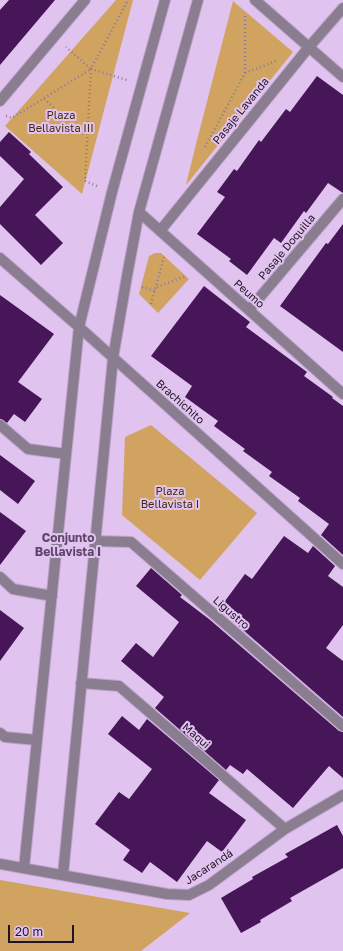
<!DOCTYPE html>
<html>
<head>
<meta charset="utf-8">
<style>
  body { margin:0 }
  #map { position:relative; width:343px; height:951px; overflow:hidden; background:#e1c3ef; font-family:"Golos Text",sans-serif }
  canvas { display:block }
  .scale { position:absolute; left:8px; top:925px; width:66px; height:18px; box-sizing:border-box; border:2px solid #201525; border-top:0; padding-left:5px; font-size:12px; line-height:14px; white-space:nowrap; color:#201525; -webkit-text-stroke:3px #e1c3ef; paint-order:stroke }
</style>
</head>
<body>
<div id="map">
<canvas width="343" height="951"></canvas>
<div class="scale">20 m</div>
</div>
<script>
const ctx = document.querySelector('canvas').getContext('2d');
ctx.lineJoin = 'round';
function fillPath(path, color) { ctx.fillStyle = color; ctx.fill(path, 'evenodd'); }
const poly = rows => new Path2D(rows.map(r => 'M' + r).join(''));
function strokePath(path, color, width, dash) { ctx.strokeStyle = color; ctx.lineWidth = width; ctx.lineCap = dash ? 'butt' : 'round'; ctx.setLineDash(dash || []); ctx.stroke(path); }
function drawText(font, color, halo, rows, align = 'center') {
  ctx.font = font + ' "Golos Text",sans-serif'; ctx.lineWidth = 4; ctx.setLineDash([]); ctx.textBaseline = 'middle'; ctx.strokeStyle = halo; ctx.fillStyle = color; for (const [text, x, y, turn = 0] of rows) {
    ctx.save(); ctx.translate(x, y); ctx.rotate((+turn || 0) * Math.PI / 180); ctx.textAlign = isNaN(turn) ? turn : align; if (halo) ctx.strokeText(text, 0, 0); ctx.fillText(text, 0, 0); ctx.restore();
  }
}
fillPath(poly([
  [116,0,133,0,82,194,5,126],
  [233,1,293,52,186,185,196,144],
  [155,253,161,253,189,279,158,313,139,294,149,256],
  [151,425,257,513,200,580,122,515,125,437],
  [0,880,190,913,141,951,0,951]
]), '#d1a361');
fillPath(poly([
  [9,0,55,0,0,65,0,10],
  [317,76,343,95,343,193,328,183,306,213,304,211,281,243,274,238,247,275,229,261,231,259,197,234,225,197,217,192,234,169,237,171,259,140,261,142,286,109,290,112],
  [9,132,31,152,29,154,63,187,35,215,63,243,41,265,0,224,0,207,24,179,0,156,0,142],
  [343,224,343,352,280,306,326,243,328,244],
  [204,286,250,322,246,327,307,372,304,376,333,397,332,398,343,406,343,555,321,535,329,524,298,501,300,498,269,476,272,472,243,451,245,449,214,426,218,421,185,397,192,386,151,356],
  [0,295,54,334,18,382,42,399,25,422,14,414,7,423,0,419],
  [0,455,35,481,18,504,0,490],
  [0,512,26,531,0,565],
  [284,536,308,553,313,546,335,566,328,576,343,587,343,625,326,648,343,661,343,717,219,609,245,574,252,579],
  [151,568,182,595,180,597,209,619,339,731,343,732,343,778,329,766,293,808,247,769,243,774,230,765,226,770,155,708,164,697,121,661,136,643,153,657,179,622,136,586],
  [0,610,24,628,0,661],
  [122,716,139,730,147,719,219,780,209,793,246,820,222,852,207,841,177,882,150,862,142,873,123,860,130,850,95,824,119,792,129,799,152,769,108,734],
  [337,825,343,836,343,868,290,898,292,901,260,920,261,922,241,933,221,898,253,879,252,877,288,857,285,854]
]), '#461658');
const street = poly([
  [255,0,343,77],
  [0,101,85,0],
  [139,212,343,394],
  [160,231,309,47,343,8],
  [0,258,79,327,343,564],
  [249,310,343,199],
  [0,425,28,449,66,454],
  [95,541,131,542,343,726],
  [0,577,13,589,52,596],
  [81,683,119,686,285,829],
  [0,733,5,737,37,740],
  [0,864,167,894,189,895,209,885,285,829,343,795],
  [24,868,79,327,112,192,165,0],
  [63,875,113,358,127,276,139,212,198,0]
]);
strokePath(street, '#bea4cb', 12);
strokePath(poly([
  [91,69,127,80],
  [245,73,276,61],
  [44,99,86,136],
  [6,116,12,118,91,69,66,47],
  [205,147,245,73,245,13],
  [97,186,85,181,91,69,128,0],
  [142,287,155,291],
  [157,287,186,276],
  [151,304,164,257]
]), '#8d7797', 2.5, [1, 3]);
strokePath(street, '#897d8f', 10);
drawText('11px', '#201525', '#e1c3ef', [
  ["Pasaje Lavanda",241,111,-51],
  ["Pasaje Doquilla",287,247,-50],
  ["Peumo",249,294,42],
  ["Brachichito",180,402,42],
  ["Ligustro",231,613,41],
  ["Maqui",196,736,41],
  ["Jacarandá",209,867,-33]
]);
drawText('11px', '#442e0a', '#e1c3ef', [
  ["Plaza",61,116],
  ["Bellavista III",61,129],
  ["Plaza",170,492],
  ["Bellavista I",170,505]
]);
drawText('bold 12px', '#60466c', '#e1c3ef', [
  ["Conjunto",68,538],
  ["Bellavista I",68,552]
]);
</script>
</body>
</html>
